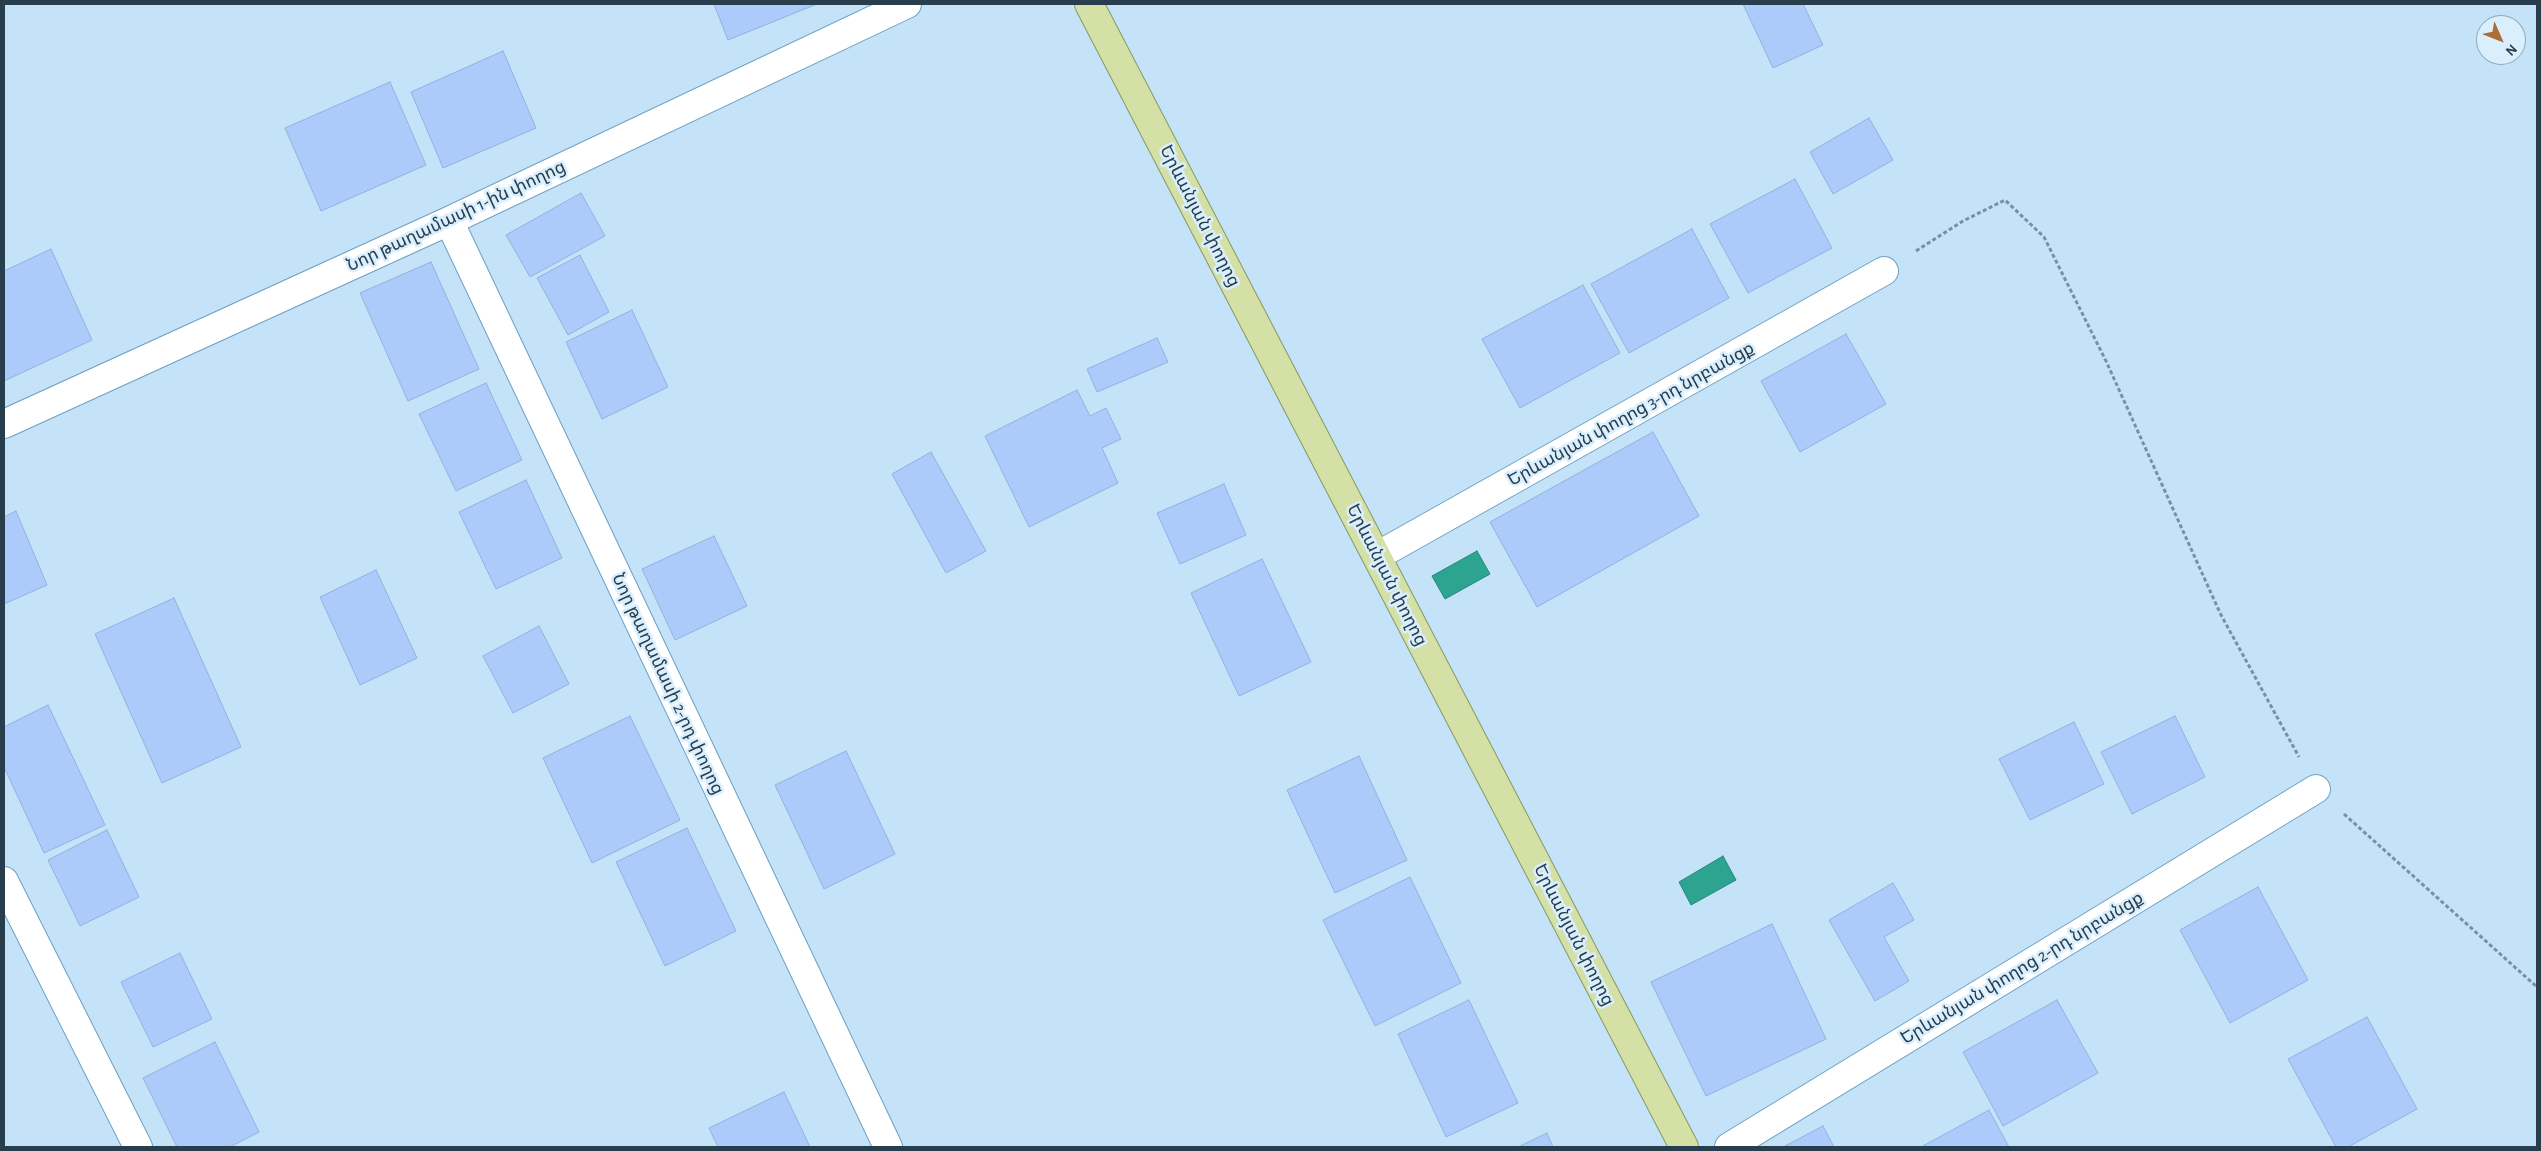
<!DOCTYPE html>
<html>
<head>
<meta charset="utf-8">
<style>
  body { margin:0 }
  #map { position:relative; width:2541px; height:1151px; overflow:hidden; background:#c4e3f9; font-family:"Alegreya Sans",sans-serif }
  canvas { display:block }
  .frame { position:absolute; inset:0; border:5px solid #293e4d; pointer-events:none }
  .north { position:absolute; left:2476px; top:15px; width:50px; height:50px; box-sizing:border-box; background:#daeffe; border:1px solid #93a8b7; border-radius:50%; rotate:134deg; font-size:14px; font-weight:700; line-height:20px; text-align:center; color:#293e4d }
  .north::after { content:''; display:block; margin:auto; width:18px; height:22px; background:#ad6d36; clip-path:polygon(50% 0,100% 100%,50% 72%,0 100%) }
</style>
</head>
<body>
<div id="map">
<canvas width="2541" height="1151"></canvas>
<div class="frame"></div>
<div class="north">N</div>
</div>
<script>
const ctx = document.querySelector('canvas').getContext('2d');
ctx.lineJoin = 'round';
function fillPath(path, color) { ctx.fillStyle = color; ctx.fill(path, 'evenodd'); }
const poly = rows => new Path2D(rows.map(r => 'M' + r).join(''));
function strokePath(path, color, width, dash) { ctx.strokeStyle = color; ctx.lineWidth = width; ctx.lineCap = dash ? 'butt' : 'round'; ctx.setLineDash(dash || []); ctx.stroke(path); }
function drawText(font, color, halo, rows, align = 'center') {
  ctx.font = font + ' "Alegreya Sans","Noto Sans Armenian",sans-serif'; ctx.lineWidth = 5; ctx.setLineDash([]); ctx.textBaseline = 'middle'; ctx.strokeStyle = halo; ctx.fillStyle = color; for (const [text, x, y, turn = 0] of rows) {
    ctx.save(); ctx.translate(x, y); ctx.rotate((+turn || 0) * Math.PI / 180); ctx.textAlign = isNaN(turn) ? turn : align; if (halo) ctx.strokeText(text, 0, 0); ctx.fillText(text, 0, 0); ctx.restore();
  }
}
const water = poly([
  [1477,551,1490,574,1445,599,1432,576,1477,551],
  [1723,856,1736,880,1691,905,1679,882,1723,856]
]);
fillPath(water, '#2ca490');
strokePath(water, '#2b857c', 1);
const building = poly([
  [714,4,817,4,728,40,714,4],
  [1743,4,1803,4,1823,45,1773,68,1743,4],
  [503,51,536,128,443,168,411,92,503,51],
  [390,82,426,165,321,211,285,128,390,82],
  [1869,118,1893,160,1833,194,1810,152,1869,118],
  [1795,179,1832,248,1748,293,1710,224,1795,179],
  [581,193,605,236,530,277,506,235,581,193],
  [1692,229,1729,298,1629,353,1591,284,1692,229],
  [51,249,92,340,4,381,4,271,51,249],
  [580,255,609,312,568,335,537,278,580,255],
  [431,262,479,369,408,401,360,293,431,262],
  [1583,285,1620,353,1520,408,1482,339,1583,285],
  [632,310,668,387,602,419,566,342,632,310],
  [1846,334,1886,404,1800,452,1761,381,1846,334],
  [1157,338,1168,362,1097,392,1087,369,1157,338],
  [486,383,522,460,456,491,419,414,486,383],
  [1077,390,1090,416,1106,408,1121,439,1102,448,1118,483,1029,527,985,436,1077,390],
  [1653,432,1699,516,1537,607,1490,522,1653,432],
  [931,452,986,551,946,573,892,474,931,452],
  [526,480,562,558,496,589,459,512,526,480],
  [1224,484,1246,535,1180,564,1157,513,1224,484],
  [16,511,47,585,4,604,4,517,16,511],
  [714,536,747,606,675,640,642,569,714,536],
  [1262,559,1311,662,1239,696,1191,593,1262,559],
  [376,570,417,658,360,685,320,597,376,570],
  [174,598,241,747,162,783,95,634,174,598],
  [539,626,569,684,513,713,483,656,539,626],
  [48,705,105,825,44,853,4,767,4,727,48,705],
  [630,716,680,820,592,863,543,758,630,716],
  [2175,716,2205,777,2132,814,2101,752,2175,716],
  [2074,722,2104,784,2030,820,1999,759,2074,722],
  [846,751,895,854,824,889,775,785,846,751],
  [1359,756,1407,860,1335,893,1287,790,1359,756],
  [687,828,736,931,665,966,616,862,687,828],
  [107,830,139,897,80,926,48,860,107,830],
  [1410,877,1461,983,1375,1026,1323,920,1410,877],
  [1893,883,1914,920,1884,937,1909,981,1875,1001,1829,920,1893,883],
  [2258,887,2308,980,2230,1023,2180,930,2258,887],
  [1772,924,1826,1039,1706,1096,1651,982,1772,924],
  [180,953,212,1019,153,1047,121,982,180,953],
  [1469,1000,1518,1103,1446,1137,1398,1034,1469,1000],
  [2057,1000,2098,1073,2003,1126,1963,1052,2057,1000],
  [2367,1017,2417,1109,2348,1147,2336,1147,2288,1059,2367,1017],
  [215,1042,259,1132,230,1147,177,1147,143,1078,215,1042],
  [784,1092,810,1147,718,1147,709,1128,784,1092],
  [1989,1110,2009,1147,1921,1147,1989,1110],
  [1823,1126,1834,1147,1783,1147,1823,1126],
  [1547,1133,1553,1147,1518,1147,1547,1133]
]);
fillPath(building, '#accbfa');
strokePath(building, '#92b0de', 1);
const minor = poly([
  [449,221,888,1147],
  [4,424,449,221,907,4],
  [1377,556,1884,271],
  [4,881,138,1147],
  [1729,1147,2316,789]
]);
const major = poly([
  [1089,4,1684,1147]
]);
strokePath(minor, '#6da0c3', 30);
strokePath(major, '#859a60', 30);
strokePath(poly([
  [1916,251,1963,221,2005,200,2044,237,2106,361,2221,615,2299,757],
  [2344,814,2537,987]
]), '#7791a3', 3, [4, 2.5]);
strokePath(minor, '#fff', 28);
strokePath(major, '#d4e0a6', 28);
drawText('18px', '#293e4d', '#daeffe', [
  ["Նոր թաղամասի 1-ին փողոց",456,216,-25],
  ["Երևանյան փողոց",1200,216,63],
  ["Երևանյան փողոց 3-րդ նրբանցք",1631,414,-29],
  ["Երևանյան փողոց",1387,575,63],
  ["Նոր թաղամասի 2-րդ փողոց",668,684,65],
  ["Երևանյան փողոց",1574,935,63],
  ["Երևանյան փողոց 2-րդ նրբանցք",2022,968,-31]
]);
</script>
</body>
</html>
